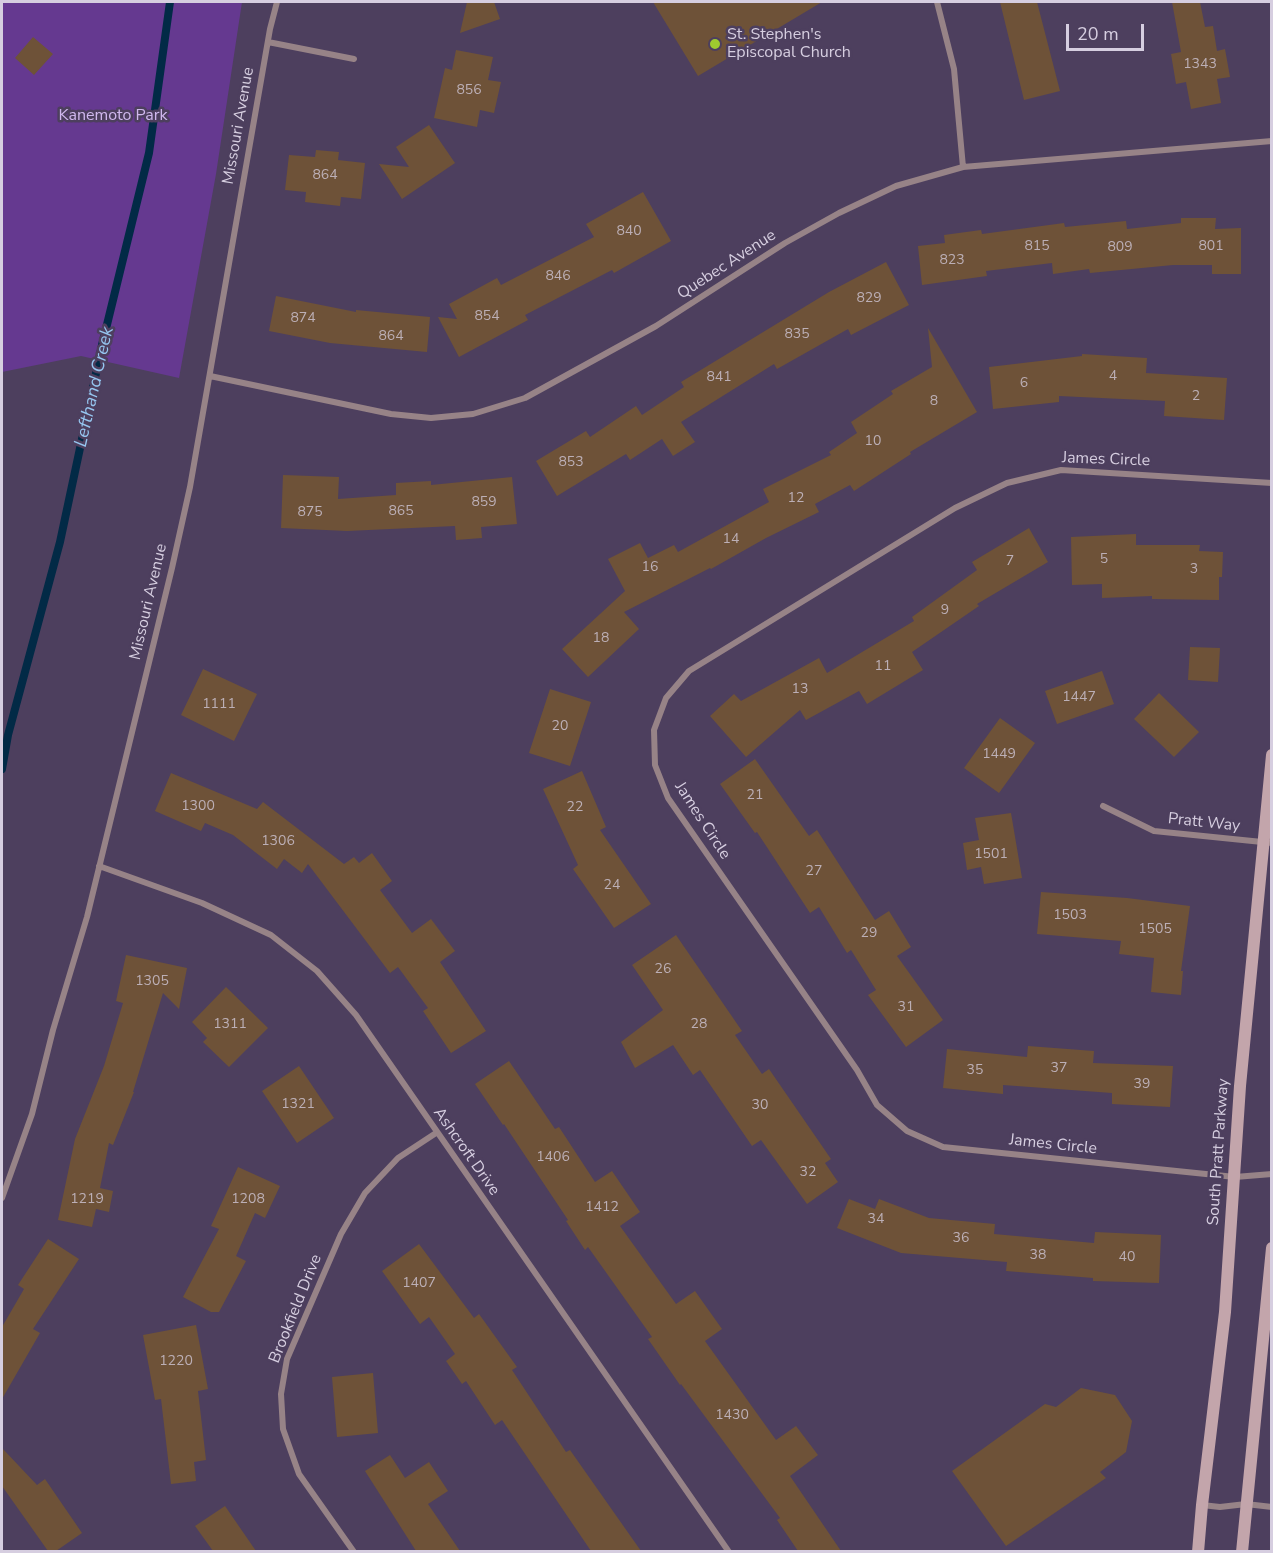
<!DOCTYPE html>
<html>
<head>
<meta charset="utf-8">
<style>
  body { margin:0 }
  #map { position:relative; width:1273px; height:1553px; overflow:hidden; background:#4d3f5e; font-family:"Nunito Sans",sans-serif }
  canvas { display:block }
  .frame { position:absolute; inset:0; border:3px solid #d6cee0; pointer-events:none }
  .scale { position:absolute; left:1066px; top:24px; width:78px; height:27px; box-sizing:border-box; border:3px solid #d6cee0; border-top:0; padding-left:8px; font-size:18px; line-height:21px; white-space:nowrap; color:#d6cee0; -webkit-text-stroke:4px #4d3f5e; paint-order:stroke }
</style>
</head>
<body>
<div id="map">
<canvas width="1273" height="1553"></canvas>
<div class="frame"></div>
<div class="scale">20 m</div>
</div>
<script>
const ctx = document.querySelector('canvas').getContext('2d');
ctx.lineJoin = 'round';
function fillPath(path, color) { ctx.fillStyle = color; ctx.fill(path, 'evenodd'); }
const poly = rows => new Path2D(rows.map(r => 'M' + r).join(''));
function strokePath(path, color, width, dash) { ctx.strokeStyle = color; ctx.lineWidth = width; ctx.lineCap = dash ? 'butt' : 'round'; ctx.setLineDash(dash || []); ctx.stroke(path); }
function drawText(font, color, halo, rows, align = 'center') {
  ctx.font = font + ' "Nunito Sans",sans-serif'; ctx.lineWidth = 5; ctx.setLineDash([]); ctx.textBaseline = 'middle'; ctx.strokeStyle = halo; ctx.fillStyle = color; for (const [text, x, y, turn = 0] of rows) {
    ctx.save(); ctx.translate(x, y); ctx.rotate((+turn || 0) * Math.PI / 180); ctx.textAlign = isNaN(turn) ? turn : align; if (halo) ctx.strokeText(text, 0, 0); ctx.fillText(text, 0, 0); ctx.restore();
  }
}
fillPath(poly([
  [2,2,242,2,216,174,179,378,81,356,2,372]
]), '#653990');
strokePath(poly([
  [2,769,8,735,60,542,102,345,149,153,170,2]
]), '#022a46', 8);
fillPath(poly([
  [467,2,494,2,500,19,460,33],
  [653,2,822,2,698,76],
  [1000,2,1037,2,1060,91,1024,100],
  [1172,2,1200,2,1205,27,1213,26,1217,51,1225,49,1230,77,1217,79,1221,103,1191,109,1186,82,1176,84,1171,54,1181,52],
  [33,37,53,54,34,75,15,58],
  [456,50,493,57,488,80,501,82,494,113,480,110,477,127,434,118,445,68,452,70],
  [429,125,455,163,402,199,379,164,409,167,396,147],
  [316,150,339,152,338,160,365,163,361,199,341,197,340,206,305,202,306,192,285,190,289,155,315,157],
  [643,192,671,241,614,273,612,270,525,315,528,320,459,357,438,317,457,319,449,304,497,278,501,285,594,237,586,224],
  [1181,218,1216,218,1215,229,1241,228,1241,274,1212,274,1212,265,1173,265,1090,273,1089,269,1053,274,1052,263,986,271,987,276,922,285,918,246,945,243,944,235,981,230,982,234,1064,223,1065,227,1126,221,1127,229,1181,223],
  [886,262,909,305,851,335,848,329,777,369,774,364,681,422,695,442,673,456,662,439,630,460,626,454,557,496,536,461,586,431,590,437,636,406,642,415,684,387,681,382,829,292],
  [276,296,356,312,356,310,430,317,427,352,330,343,269,331],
  [928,328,977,412,910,452,911,454,854,491,850,485,815,504,819,512,766,538,711,569,710,568,624,612,639,629,588,677,562,649,625,591,608,559,640,543,648,558,674,545,678,552,769,502,763,489,831,455,829,452,857,433,851,422,893,394,891,391,932,367],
  [1082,354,1147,358,1146,373,1227,378,1224,420,1164,416,1165,401,1059,396,1059,402,993,409,989,367,1082,356],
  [283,475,339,477,338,499,396,495,396,483,431,481,431,485,512,477,517,524,481,527,482,538,456,540,455,526,347,531,281,528],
  [1029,528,1048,562,977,604,979,606,912,652,923,670,867,704,859,691,806,720,800,710,746,757,710,716,734,694,741,701,819,658,827,673,914,621,912,617,977,570,972,562],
  [1136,534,1136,545,1200,545,1199,551,1223,552,1222,577,1219,577,1219,600,1152,599,1152,596,1102,598,1102,584,1072,585,1071,537],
  [1190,647,1220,648,1218,682,1188,680],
  [203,669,257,694,234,741,181,715],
  [1102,671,1114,704,1057,724,1045,691],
  [550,689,591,702,570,766,529,753],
  [1159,693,1199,732,1174,757,1134,719],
  [1000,718,1035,743,999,793,964,768],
  [755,759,809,836,817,830,875,920,889,911,911,947,897,956,943,1020,906,1047,868,995,876,990,851,950,847,953,819,907,810,913,757,832,755,833,720,784],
  [582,771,606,827,600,830,651,904,614,928,573,869,578,865,543,789],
  [171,773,257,809,263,802,344,864,354,857,359,863,372,853,392,881,380,890,412,933,431,919,455,951,440,962,486,1031,451,1053,423,1011,428,1008,398,967,390,973,308,864,302,873,284,859,277,869,233,835,205,823,201,831,155,811],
  [1011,813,1022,878,984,884,981,867,967,870,963,843,979,840,975,818],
  [1041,892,1127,898,1190,906,1181,971,1183,971,1181,995,1151,992,1154,958,1119,954,1121,941,1037,934],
  [676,935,742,1031,735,1035,762,1074,769,1069,831,1159,825,1163,838,1182,807,1204,761,1140,752,1146,700,1070,693,1075,673,1045,635,1068,621,1042,663,1010,632,965],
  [126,955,187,968,179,1009,163,993,133,1092,134,1092,113,1145,109,1143,100,1188,113,1191,109,1212,96,1209,92,1227,58,1220,75,1139,104,1066,123,1003,116,1001],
  [226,987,268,1028,229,1067,203,1042,207,1038,192,1022],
  [1028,1046,1094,1051,1093,1063,1173,1066,1170,1107,1112,1104,1112,1093,1003,1085,1003,1094,943,1088,947,1049,1027,1057],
  [509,1061,555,1129,559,1127,595,1182,612,1171,640,1212,620,1226,676,1304,695,1291,722,1329,705,1341,776,1440,796,1426,818,1455,790,1476,841,1551,798,1551,777,1520,780,1518,681,1384,680,1385,648,1339,652,1337,588,1247,585,1250,566,1221,568,1220,504,1124,503,1125,475,1084],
  [299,1066,334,1118,297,1143,262,1091],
  [238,1167,280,1186,265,1218,255,1213,236,1256,246,1261,219,1312,211,1312,183,1297,219,1229,211,1226],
  [849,1199,875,1209,879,1199,929,1218,995,1224,994,1234,1094,1243,1095,1232,1161,1235,1159,1283,1093,1281,1093,1278,1006,1271,1007,1262,901,1253,837,1228],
  [48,1239,79,1259,33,1329,40,1333,2,1399,2,1327,24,1289,18,1285],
  [419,1244,474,1318,479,1314,517,1367,512,1370,566,1452,570,1450,641,1551,591,1551,502,1420,495,1425,466,1381,462,1384,446,1361,455,1354,429,1317,420,1324,382,1271],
  [196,1325,208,1389,198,1391,206,1460,194,1462,196,1481,171,1484,161,1399,155,1400,143,1335],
  [373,1373,378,1433,337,1437,332,1377],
  [1081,1388,1115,1395,1132,1421,1126,1452,1100,1472,1106,1478,1006,1546,952,1471,1045,1404,1056,1407],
  [2,1448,37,1485,45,1479,82,1533,56,1551,48,1551,2,1486],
  [390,1455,405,1478,429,1462,448,1491,428,1504,460,1551,416,1551,365,1471],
  [225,1506,256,1551,213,1551,195,1526]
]), '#6e5238');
strokePath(poly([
  [937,2,954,69,963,167],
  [268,42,354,59],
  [210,376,391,414,431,418,473,414,525,398,656,326,785,243,839,213,896,186,963,167,1272,141],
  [1272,483,1061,470,1007,483,955,508,689,671,666,698,654,730,655,765,668,798,857,1070,877,1105,907,1131,943,1147,1235,1177,1272,1174],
  [1103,806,1154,831,1272,843],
  [99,866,202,903,271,935,317,971,356,1015,729,1552],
  [2,1198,32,1114,53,1030,87,917,172,568,190,487,270,29,277,2],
  [1202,1505,1220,1507,1246,1504,1272,1507],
  [354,1552,299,1474,283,1429,281,1394,287,1359,341,1234,365,1193,398,1158,436,1133]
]), '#978387', 6);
strokePath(poly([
  [1198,1552,1202,1505,1225,1312,1240,1086,1272,755],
  [1242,1552,1272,1248]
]), '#c3a5ab', 12);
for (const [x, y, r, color] of [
  [715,44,6,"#9eca2f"]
]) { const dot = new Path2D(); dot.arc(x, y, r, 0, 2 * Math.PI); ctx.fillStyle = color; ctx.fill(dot); strokePath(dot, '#4d3f5e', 2); }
drawText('14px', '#bcafb6', null, [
  ["1343",1200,65],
  ["856",469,91],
  ["864",325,176],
  ["840",629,232],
  ["815",1037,247],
  ["801",1211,247],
  ["809",1120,248],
  ["823",952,261],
  ["846",558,277],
  ["829",869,299],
  ["854",487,317],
  ["874",303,319],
  ["835",797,335],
  ["864",391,337],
  ["4",1113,377],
  ["841",719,378],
  ["6",1024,384],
  ["2",1196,397],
  ["8",934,402],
  ["10",873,442],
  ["853",571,463],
  ["12",796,499],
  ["859",484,503],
  ["865",401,512],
  ["875",310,513],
  ["14",731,540],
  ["5",1104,560],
  ["7",1010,562],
  ["16",650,568],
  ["3",1194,570],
  ["9",945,611],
  ["18",601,639],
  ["11",883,667],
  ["13",800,690],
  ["1447",1079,698],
  ["1111",219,705],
  ["20",560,727],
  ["1449",999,755],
  ["21",755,796],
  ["1300",198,807],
  ["22",575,808],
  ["1306",278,842],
  ["1501",991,855],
  ["27",814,872],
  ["24",612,886],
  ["1503",1070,916],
  ["1505",1155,930],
  ["29",869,934],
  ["26",663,970],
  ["1305",152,982],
  ["31",906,1008],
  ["1311",230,1025],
  ["28",699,1025],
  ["37",1059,1069],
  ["35",975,1071],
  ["39",1142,1085],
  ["1321",298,1105],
  ["30",760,1106],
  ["1406",553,1158],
  ["32",808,1173],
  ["1219",87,1200],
  ["1208",248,1200],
  ["1412",602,1208],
  ["34",876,1220],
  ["36",961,1239],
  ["38",1038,1256],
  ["40",1127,1258],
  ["1407",419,1284],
  ["1220",176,1362],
  ["1430",732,1416]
]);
drawText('16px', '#d6cee0', '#4d3f5e', [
  ["St. Stephen's",727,35],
  ["Episcopal Church",727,53]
], 'left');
drawText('16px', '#d0b8ee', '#4d3f5e', [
  ["Kanemoto Park",113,116]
]);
drawText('16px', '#d6cee0', '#4d3f5e', [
  ["Missouri Avenue",239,126,-80],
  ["Quebec Avenue",727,265,-33],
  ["James Circle",1106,460,2],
  ["Missouri Avenue",149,602,-77],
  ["James Circle",702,821,57],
  ["Pratt Way",1204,823,6],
  ["James Circle",1053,1145,6],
  ["Ashcroft Drive",466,1152,55],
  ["South Pratt Parkway",1219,1152,-86],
  ["Brookfield Drive",296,1309,-68]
]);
drawText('italic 18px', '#96c6f0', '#4d3f5e', [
  ["Lefthand Creek",95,387,-77]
]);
</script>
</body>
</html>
